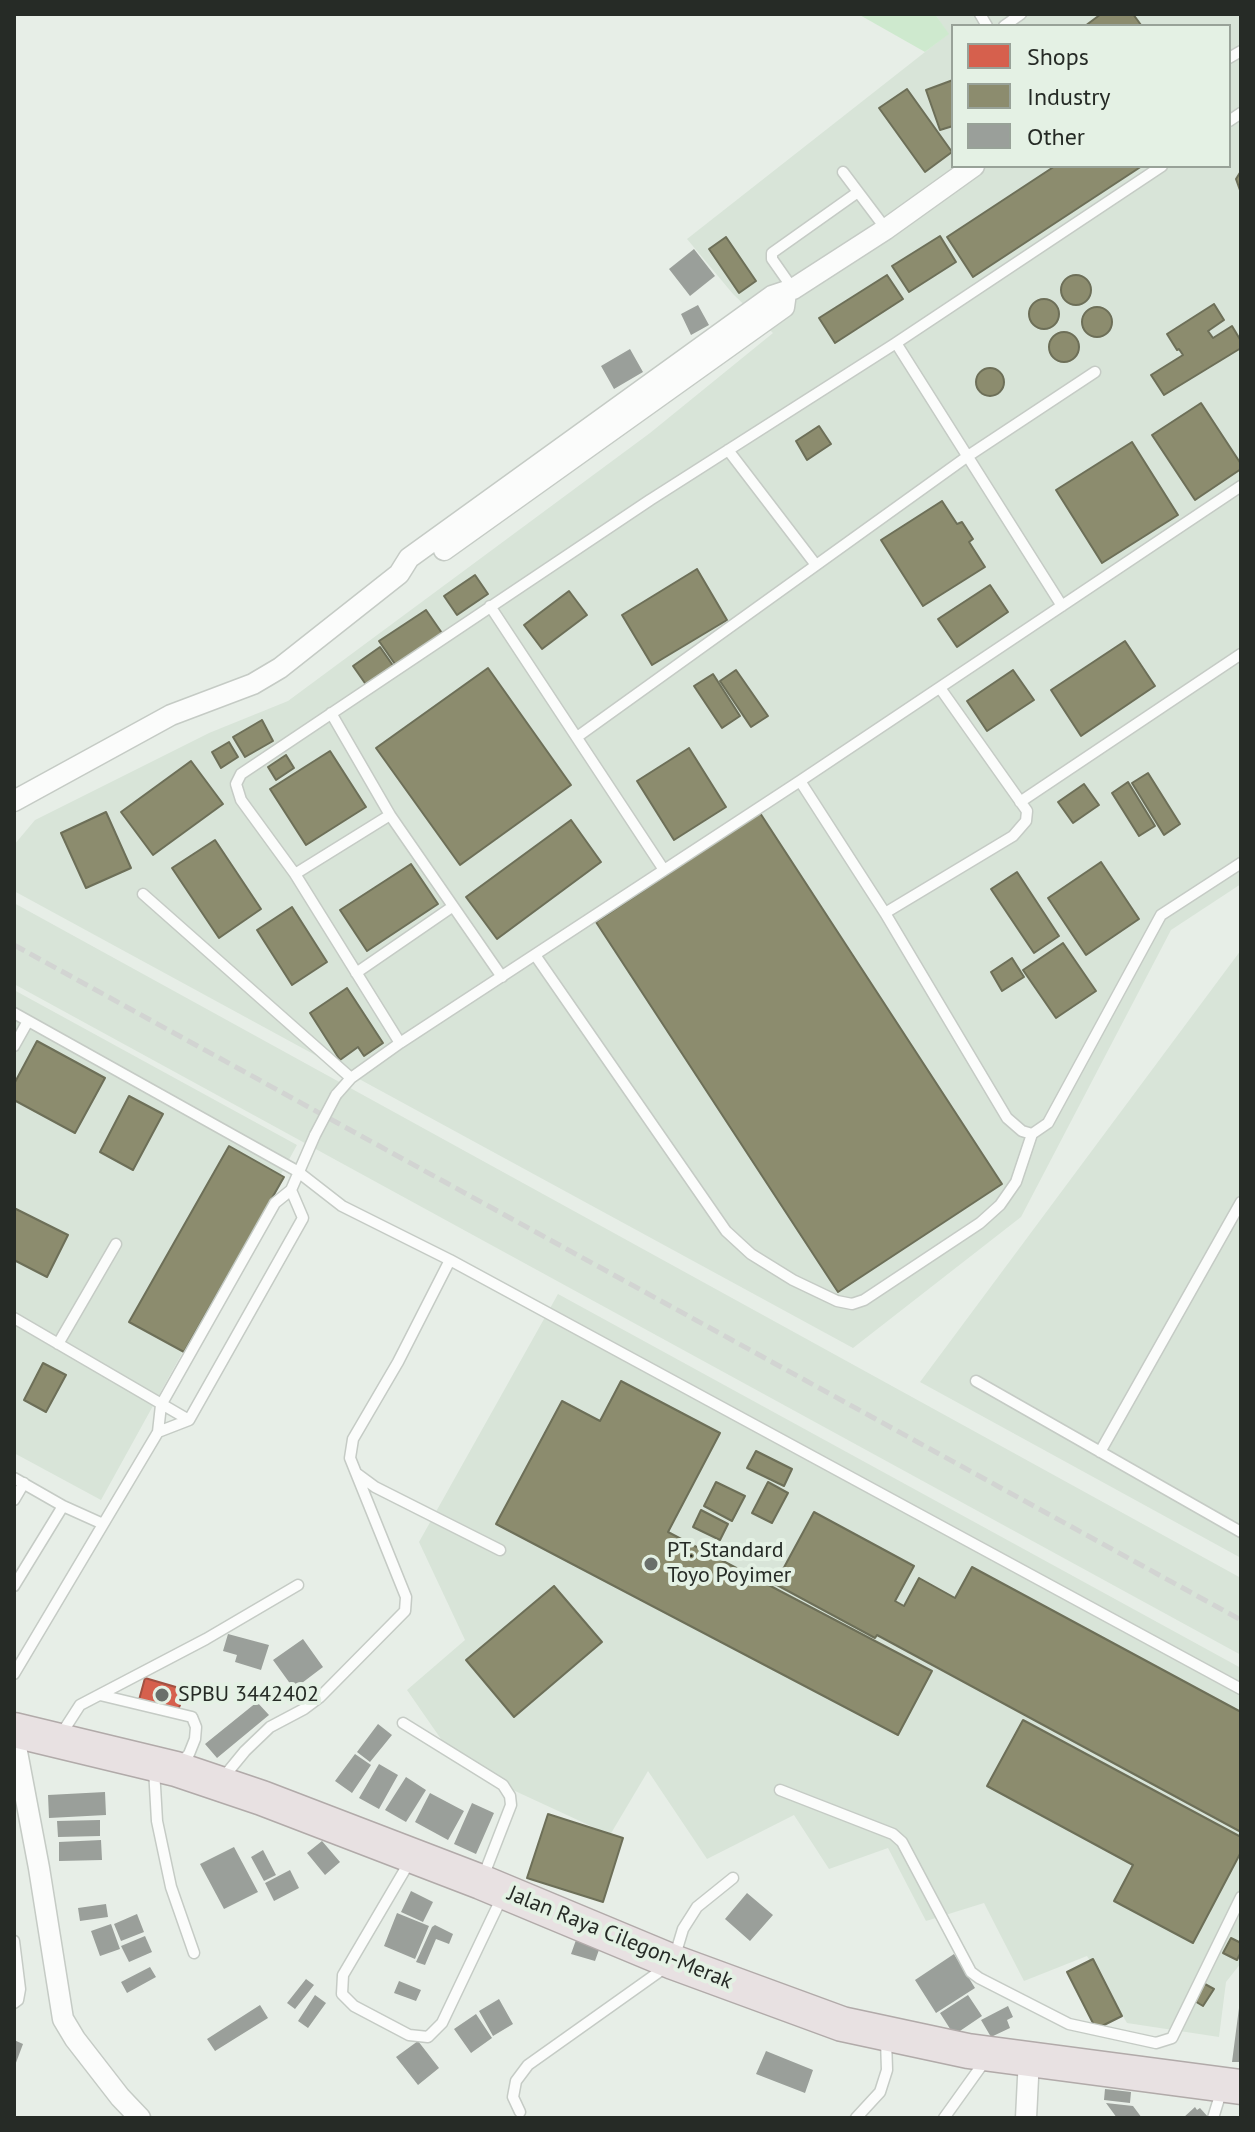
<!DOCTYPE html>
<html>
<head>
<meta charset="utf-8">
<style>
  body { margin:0 }
  #map { position:relative; width:1255px; height:2132px; overflow:hidden; background:#e7eee7; font-family:"PT Sans",sans-serif }
  canvas { display:block }
  .frame { position:absolute; inset:0; border:16px solid #262b26; pointer-events:none }
  .legend { position:absolute; left:951px; top:24px; width:280px; height:144px; box-sizing:border-box; background:#e4f1e4; border:2px solid #98a298; margin:0; padding:10px 14px; list-style:none; font-size:24px; color:#262b26 }
  .legend li { display:flex; align-items:center; gap:16px; height:40px }
  .legend b { width:40px; border:2px solid #98a298 }
</style>
</head>
<body>
<div id="map">
<canvas width="1255" height="2132"></canvas>
<div class="frame"></div>
<ul class="legend">
<li><b style="height:22px;background:#d6604d"></b>Shops</li>
<li><b style="height:22px;background:#8c8c6e"></b>Industry</li>
<li><b style="height:22px;background:#9a9f9a"></b>Other</li>
</ul>
</div>
<script>
const ctx = document.querySelector('canvas').getContext('2d');
ctx.lineJoin = 'round';
function fillPath(path, color) { ctx.fillStyle = color; ctx.fill(path, 'evenodd'); }
const poly = rows => new Path2D(rows.map(r => 'M' + r).join(''));
function strokePath(path, color, width, dash) { ctx.strokeStyle = color; ctx.lineWidth = width; ctx.lineCap = dash ? 'butt' : 'round'; ctx.setLineDash(dash || []); ctx.stroke(path); }
function drawText(font, color, halo, rows, align = 'center') {
  ctx.font = font + ' "PT Sans",sans-serif'; ctx.lineWidth = 8; ctx.setLineDash([]); ctx.textBaseline = 'middle'; ctx.strokeStyle = halo; ctx.fillStyle = color; for (const [text, x, y, turn = 0] of rows) {
    ctx.save(); ctx.translate(x, y); ctx.rotate((+turn || 0) * Math.PI / 180); ctx.textAlign = isNaN(turn) ? turn : align; if (halo) ctx.strokeText(text, 0, 0); ctx.fillText(text, 0, 0); ctx.restore();
  }
}
fillPath(poly([
  [935,14,1241,14,1241,884,1171,930,1021,1217,853,1348,14,891,14,845,35,820,209,733,288,701,650,433,773,333,733,294,687,239,948,34],
  [953,26,1229,26,1229,166,953,166],
  [14,903,1241,1578,1241,1655,14,984],
  [1241,950,1241,1558,920,1382],
  [14,990,297,1145,101,1500,14,1453],
  [558,1294,1241,1668,1241,1963,1226,1982,1219,2037,1127,2023,1087,1956,1024,1981,984,1903,926,1921,888,1848,829,1869,794,1815,707,1859,648,1771,610,1835,459,1765,407,1690,465,1640,419,1542]
]), '#d8e4d8');
fillPath(poly([
  [858,14,935,14,949,34,925,52]
]), '#cee9ce');
const shops = poly([
  [145,1678,186,1690,178,1710,139,1700,145,1678]
]);
fillPath(shops, '#d6604d');
strokePath(shops, '#a15041', 2);
const industry = poly([
  [1101,14,1133,14,1141,25,1085,26,1101,14],
  [953,80,953,126,940,130,926,90,953,80],
  [907,89,952,152,925,172,879,108,907,89],
  [1055,166,1142,166,973,277,947,237,1055,166],
  [1241,171,1241,193,1236,179,1241,171],
  [940,236,956,262,909,292,892,266,940,236],
  [726,237,756,281,739,293,709,249,726,237],
  '1061 290a15 15 0 1 1 30 0a15 15 0 1 1-30 0Z',
  [887,275,903,299,835,343,819,318,887,275],
  '1029 314a15 15 0 1 1 30 0a15 15 0 1 1-30 0Z',
  [1214,304,1224,320,1208,331,1213,338,1232,326,1241,341,1241,348,1164,395,1151,375,1183,355,1179,349,1177,350,1167,334,1214,304],
  '1082 322a15 15 0 1 1 30 0a15 15 0 1 1-30 0Z',
  '1049 347a15 15 0 1 1 30 0a15 15 0 1 1-30 0Z',
  '976 382a14 14 0 1 1 28 0a14 14 0 1 1-28 0Z',
  [1201,403,1241,464,1241,469,1195,500,1152,435,1201,403],
  [819,426,831,444,807,460,796,441,819,426],
  [1132,442,1178,515,1102,563,1056,490,1132,442],
  [942,501,957,524,962,522,973,539,969,542,985,567,923,606,881,540,942,501],
  [697,569,727,620,652,665,622,615,697,569],
  [475,575,488,594,457,615,444,596,475,575],
  [990,585,1008,612,957,647,938,619,990,585],
  [569,591,587,615,542,649,524,625,569,591],
  [426,610,444,636,397,667,379,641,426,610],
  [1125,641,1155,686,1081,736,1051,690,1125,641],
  [380,647,394,667,367,686,353,666,380,647],
  [488,668,571,785,460,865,376,748,488,668],
  [736,670,768,716,751,727,720,681,736,670],
  [1013,670,1034,700,987,731,967,701,1013,670],
  [713,674,740,716,722,728,694,686,713,674],
  [262,720,273,741,245,757,233,737,262,720],
  [229,742,238,757,221,768,212,752,229,742],
  [689,748,726,807,674,840,637,781,689,748],
  [330,751,366,807,306,845,270,789,330,751],
  [286,755,294,768,276,780,268,767,286,755],
  [191,761,223,804,153,855,121,812,191,761],
  [1148,773,1180,824,1164,835,1132,783,1148,773],
  [1128,782,1155,826,1139,836,1112,793,1128,782],
  [1084,784,1099,805,1073,823,1058,802,1084,784],
  [106,812,131,868,86,888,61,833,106,812],
  [760,813,1002,1184,838,1292,596,922,760,813],
  [571,820,601,862,497,939,466,897,571,820],
  [215,840,261,909,219,938,172,868,215,840],
  [1101,862,1139,919,1086,955,1048,898,1101,862],
  [411,864,438,904,367,951,340,910,411,864],
  [1017,872,1059,936,1034,953,991,889,1017,872],
  [292,907,327,962,292,985,257,930,292,907],
  [1063,943,1096,991,1056,1018,1023,970,1063,943],
  [1012,958,1024,977,1002,991,991,972,1012,958],
  [347,988,383,1043,364,1056,358,1047,340,1060,310,1013,347,988],
  [37,1041,105,1078,75,1133,14,1100,14,1084,37,1041],
  [129,1096,163,1114,133,1170,100,1152,129,1096],
  [229,1146,284,1177,184,1352,129,1322,229,1146],
  [14,1208,68,1235,47,1277,14,1260,14,1208],
  [43,1363,66,1375,46,1412,24,1400,43,1363],
  [621,1381,720,1433,668,1532,932,1671,898,1735,496,1524,562,1401,600,1421,621,1381],
  [756,1451,792,1469,784,1486,747,1468,756,1451],
  [716,1482,745,1496,732,1521,704,1506,716,1482],
  [768,1482,788,1493,772,1523,752,1513,768,1482],
  [701,1510,728,1524,720,1540,693,1527,701,1510],
  [814,1512,914,1566,895,1601,904,1606,919,1578,955,1598,972,1567,1241,1712,1241,1832,877,1635,875,1638,775,1584,814,1512],
  [554,1586,602,1642,514,1717,466,1660,554,1586],
  [1023,1720,1241,1837,1241,1852,1193,1943,1114,1901,1133,1865,987,1786,1023,1720],
  [548,1814,623,1838,603,1902,527,1878,548,1814],
  [1231,1938,1241,1943,1241,1952,1237,1960,1223,1953,1231,1938],
  [1093,1959,1122,2016,1096,2029,1067,1972,1093,1959],
  [1203,1983,1214,1989,1203,2006,1193,2000,1203,1983]
]);
fillPath(industry, '#8c8c6e');
strokePath(industry, '#6d6f58', 2);
fillPath(poly([
  [694,249,715,276,690,296,669,269],
  [698,305,709,325,691,335,681,314],
  [630,349,643,372,614,389,601,366],
  [228,1634,269,1645,261,1670,235,1662,237,1655,223,1651],
  [303,1639,323,1667,294,1689,273,1660],
  [257,1702,269,1715,217,1758,205,1744],
  [378,1724,392,1735,370,1762,357,1752],
  [355,1754,371,1765,352,1793,335,1781],
  [379,1764,398,1775,379,1809,359,1798],
  [406,1777,426,1790,406,1822,385,1810],
  [105,1792,106,1815,49,1818,48,1795],
  [430,1793,464,1811,448,1840,415,1822],
  [472,1803,494,1813,476,1854,454,1844],
  [100,1820,100,1836,58,1837,57,1821],
  [101,1840,102,1860,59,1861,59,1842],
  [322,1841,340,1862,325,1875,307,1853],
  [234,1847,258,1892,224,1909,200,1864],
  [263,1850,276,1875,264,1881,251,1857],
  [290,1870,299,1888,274,1901,265,1883],
  [411,1891,433,1902,423,1922,401,1912],
  [747,1893,773,1915,750,1941,725,1919],
  [106,1904,108,1917,80,1921,78,1908],
  [397,1913,429,1926,415,1959,384,1946],
  [137,1914,144,1932,121,1941,114,1924],
  [111,1924,120,1949,100,1956,91,1931],
  [435,1925,453,1934,449,1944,436,1939,425,1965,416,1962,432,1927],
  [145,1936,152,1952,129,1962,121,1946],
  [576,1940,600,1947,595,1961,571,1954],
  [954,1954,975,1988,936,2013,915,1980],
  [150,1967,156,1977,127,1993,121,1982],
  [306,1979,314,1985,295,2009,287,2003],
  [399,1981,421,1990,416,2001,394,1993],
  [315,1995,326,2003,308,2028,298,2021],
  [968,1995,982,2016,954,2035,940,2013],
  [499,1999,513,2024,493,2036,479,2011],
  [260,2005,268,2018,215,2051,207,2039],
  [1008,2006,1013,2017,1007,2020,1010,2028,991,2037,981,2020],
  [1239,2008,1241,2062,1232,2062],
  [476,2014,492,2038,471,2053,454,2029],
  [14,2040,23,2044,14,2068],
  [418,2041,439,2068,418,2085,396,2057],
  [766,2051,813,2070,805,2093,756,2074],
  [1105,2089,1131,2092,1130,2103,1104,2100],
  [1106,2103,1133,2106,1142,2118,1117,2118],
  [1195,2107,1197,2110,1200,2108,1209,2118,1183,2118]
]), '#9a9f9a');
const service = poly([
  [980,14,987,26],
  [1004,26,1021,14],
  [1229,58,1241,51],
  [1229,121,1241,113],
  [843,172,886,229],
  [793,289,772,259,772,253,858,192],
  [896,343,1162,166],
  [728,450,816,565],
  [490,606,664,870],
  [331,713,390,815,502,977],
  [577,737,968,456,1095,372],
  [800,781,885,913,1007,1118,1022,1131,1032,1134,1048,1123,1161,915,1241,863],
  [1020,802,1241,654],
  [295,874,390,815],
  [143,894,351,1078],
  [885,913,1013,836,1026,821,1027,811,940,688],
  [535,955,726,1231,751,1254,793,1280,837,1301,852,1304,864,1300,980,1223,1000,1205,1016,1182,1032,1134],
  [356,973,452,907],
  [14,1013,297,1171,342,1206,450,1260,1241,1689],
  [400,1043,295,874,241,800,236,784,241,774,650,500,896,343,1062,606],
  [14,1046,28,1021],
  [336,1095,351,1078,400,1043,800,781,1241,486],
  [450,1260,398,1362,353,1439,350,1458,356,1473,375,1487,500,1550],
  [14,1318,189,1420],
  [58,1344,116,1244],
  [976,1381,1241,1532],
  [158,1432,189,1420,303,1218,291,1190],
  [1100,1452,1241,1202],
  [14,1478,63,1506,103,1524],
  [14,1500,24,1483],
  [14,1586,63,1506],
  [14,1674,158,1432,161,1405,275,1203,291,1190,315,1135],
  [100,1695,192,1717,196,1727,195,1739,189,1754,180,1763],
  [403,1723,503,1785,510,1796,511,1805,483,1877],
  [60,1736,80,1705,206,1639,298,1585],
  [154,1769,157,1821,171,1887,194,1953],
  [222,1779,245,1751,270,1727,304,1709,320,1697,405,1611,406,1597,356,1473],
  [780,1790,893,1834,902,1842,971,1972,979,1978,1069,2024,1156,2043,1172,2038,1241,1897],
  [410,1861,343,1975,342,1994,354,2006,409,2035,428,2037,442,2023,502,1897],
  [14,1941,20,1989,18,2000,14,2003],
  [520,2112,513,2097,516,2081,528,2065,673,1962,683,1929,697,1907,733,1878],
  [856,2118,880,2092,887,2070,886,2040],
  [944,2118,987,2058],
  [1213,2118,1222,2089]
]);
const minor = poly([
  [444,550,784,307,786,293],
  [14,801,171,715,253,684,280,668,399,574,409,558,772,296,793,289,886,229,974,166],
  [14,1736,39,1868,63,2019,75,2039,120,2097,140,2118],
  [1026,2118,1029,2058]
]);
const trunk = poly([
  [14,1730,176,1769,262,1798,481,1882,673,1962,842,2024,968,2051,1241,2087]
]);
strokePath(service, '#c5cbc5', 13);
strokePath(minor, '#c5cbc5', 23);
strokePath(trunk, '#b1aaa9', 37);
strokePath(service, '#fbfcfb', 10);
strokePath(minor, '#fbfcfb', 20);
strokePath(trunk, '#e8e1e2', 34);
strokePath(poly([
  [14,945,1241,1620]
]), '#d2d4d2', 5, [12, 6]);
const serviceBridge = poly([
  [315,1135,336,1095]
]);
strokePath(serviceBridge, '#c5cbc5', 13, []);
strokePath(serviceBridge, '#fbfcfb', 10);
for (const [x, y, r, color] of [
  [651,1564,8,"#6a6f6a"],
  [162,1695,8,"#6a6f6a"]
]) { const dot = new Path2D(); dot.arc(x, y, r, 0, 2 * Math.PI); ctx.fillStyle = color; ctx.fill(dot); strokePath(dot, '#e4f1e4', 3); }
drawText('22px', '#262b26', '#e4f1e4', [
  ["PT. Standard",667,1551],
  ["Toyo Poyimer",667,1576],
  ["SPBU 3442402",178,1695]
], 'left');
drawText('22px', '#262b26', '#e4f1e4', [
  ["Jalan Raya Cilegon-Merak",620,1938,22]
]);
</script>
</body>
</html>
